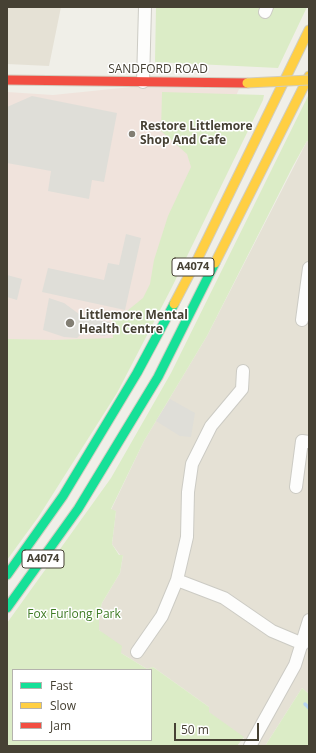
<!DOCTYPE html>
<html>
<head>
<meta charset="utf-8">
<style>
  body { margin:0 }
  #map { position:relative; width:316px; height:753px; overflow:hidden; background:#f0efe8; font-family:"Open Sans",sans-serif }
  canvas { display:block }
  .frame { position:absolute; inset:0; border:8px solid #464134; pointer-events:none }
  .legend { position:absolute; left:12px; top:669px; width:140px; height:72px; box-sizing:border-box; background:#fff; border:1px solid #b5b3ae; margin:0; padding:5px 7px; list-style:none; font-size:12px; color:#464134 }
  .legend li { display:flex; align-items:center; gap:8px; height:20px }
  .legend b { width:20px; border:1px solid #b5b3ae }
  .scale { position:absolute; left:174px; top:723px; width:85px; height:18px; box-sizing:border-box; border:2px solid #464134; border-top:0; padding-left:5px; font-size:12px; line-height:14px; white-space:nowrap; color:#464134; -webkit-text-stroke:3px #fff; paint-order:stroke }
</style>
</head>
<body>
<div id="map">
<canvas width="316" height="753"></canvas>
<div class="frame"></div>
<ul class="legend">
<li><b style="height:5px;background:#16e098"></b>Fast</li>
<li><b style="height:5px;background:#ffcf43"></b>Slow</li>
<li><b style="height:5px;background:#f24e42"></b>Jam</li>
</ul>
<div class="scale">50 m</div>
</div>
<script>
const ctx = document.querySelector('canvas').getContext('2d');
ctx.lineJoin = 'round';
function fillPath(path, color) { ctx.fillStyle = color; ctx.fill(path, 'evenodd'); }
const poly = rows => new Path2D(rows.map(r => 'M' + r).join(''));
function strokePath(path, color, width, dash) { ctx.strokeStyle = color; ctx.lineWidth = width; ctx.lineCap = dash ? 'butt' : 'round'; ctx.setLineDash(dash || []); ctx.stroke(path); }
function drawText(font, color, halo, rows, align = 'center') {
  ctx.font = font + ' "Open Sans",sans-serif'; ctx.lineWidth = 3; ctx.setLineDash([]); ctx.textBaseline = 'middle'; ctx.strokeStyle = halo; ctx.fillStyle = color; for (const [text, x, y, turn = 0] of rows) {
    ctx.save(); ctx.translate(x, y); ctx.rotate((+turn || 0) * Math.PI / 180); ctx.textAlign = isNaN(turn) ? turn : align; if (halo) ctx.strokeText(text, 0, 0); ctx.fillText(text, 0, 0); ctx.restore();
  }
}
fillPath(poly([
  [7,7,61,7,49,66,7,64],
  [307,141,309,142,309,694,302,688,265,746,254,746,208,712,209,707,153,667,147,669,121,653,120,649,99,630,99,617,102,603,120,573,123,555,120,555,112,544,116,511,111,510,144,441,207,336]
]), '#e5e1d5');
fillPath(poly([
  [131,87,239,89,161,272,7,534,7,92,53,95]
]), '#f0e3dc');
fillPath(poly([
  [156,7,307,7,278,68,155,62],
  [162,92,264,95,263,100,172,287,117,393,39,516,7,560,7,339,54,340,113,338,112,315,127,311,143,298,150,284,154,260,168,216,191,167,187,154,161,131],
  [309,94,309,142,307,141,293,166,207,336,144,441,111,509,116,511,112,544,119,555,123,555,120,573,102,603,99,617,99,630,122,646,121,653,147,669,153,667,209,707,209,712,244,737,237,746,7,746,7,623,111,478,171,373],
  [13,670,151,670,151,740,13,740],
  [302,688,309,694,309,746,265,746]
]), '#dbecc6');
fillPath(poly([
  [32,96,117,113,104,182,92,180,89,199,48,191,51,171,7,163,7,107],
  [126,234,141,238,125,310,42,292,48,268,104,280,108,263,119,265],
  [7,275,22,279,17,300,7,297],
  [49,298,64,303,83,317,110,322,111,329,109,334,104,336,83,332,77,338,64,337,43,330],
  [170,399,195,413,191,437,180,436,156,421]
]), '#dfded8');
strokePath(poly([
  [305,704,309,708]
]), '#b6d4f0', 3.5);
const street = poly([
  [265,12,267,7],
  [143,82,145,7],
  [302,320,309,268],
  [243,371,242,389,211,426,192,464,188,492,187,537,177,580,224,598,272,631,303,644],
  [296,487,302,441,309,442],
  [137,652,162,616,177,580],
  [250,746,295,665,309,620]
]);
const fast = poly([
  [7,575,63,496,137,373,174,304],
  [7,608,78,509,158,377,215,263]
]);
const slow = poly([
  [215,263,309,76],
  [174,304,198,258,309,30]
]);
const jam = poly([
  [7,80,247,83]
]);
strokePath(street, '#cccbc4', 14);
strokePath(fast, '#d0cdbf', 11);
strokePath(slow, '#d0cdbf', 11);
strokePath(jam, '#d0cdbf', 11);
strokePath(street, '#fdfdfc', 12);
strokePath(fast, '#16e098', 9);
strokePath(slow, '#ffcf43', 9);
strokePath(jam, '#f24e42', 9);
const slowBridge = poly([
  [247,83,309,80]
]);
strokePath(slowBridge, '#d0cdbf', 11, []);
strokePath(slowBridge, '#ffcf43', 9);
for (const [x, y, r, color] of [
  [132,134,4,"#827e73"],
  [70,323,5,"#827e73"]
]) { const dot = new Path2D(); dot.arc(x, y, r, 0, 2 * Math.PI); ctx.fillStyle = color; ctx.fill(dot); strokePath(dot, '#fff', 1.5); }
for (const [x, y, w] of [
  [193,267,42],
  [43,559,42]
]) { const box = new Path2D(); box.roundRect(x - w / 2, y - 9, w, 18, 3); ctx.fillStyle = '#fff'; ctx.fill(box); strokePath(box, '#464134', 1); }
drawText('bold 11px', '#464134', null, [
  ["A4074",193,267],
  ["A4074",43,559]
]);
drawText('12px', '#464134', '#fff', [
  ["SANDFORD ROAD",158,70]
]);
drawText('bold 12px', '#464134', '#fff', [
  ["Restore Littlemore",140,127],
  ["Shop And Cafe",140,141],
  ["Littlemore Mental",79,316],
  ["Health Centre",79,330]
], 'left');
drawText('12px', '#3e7b24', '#fff', [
  ["Fox Furlong Park",74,615]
]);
</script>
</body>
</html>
